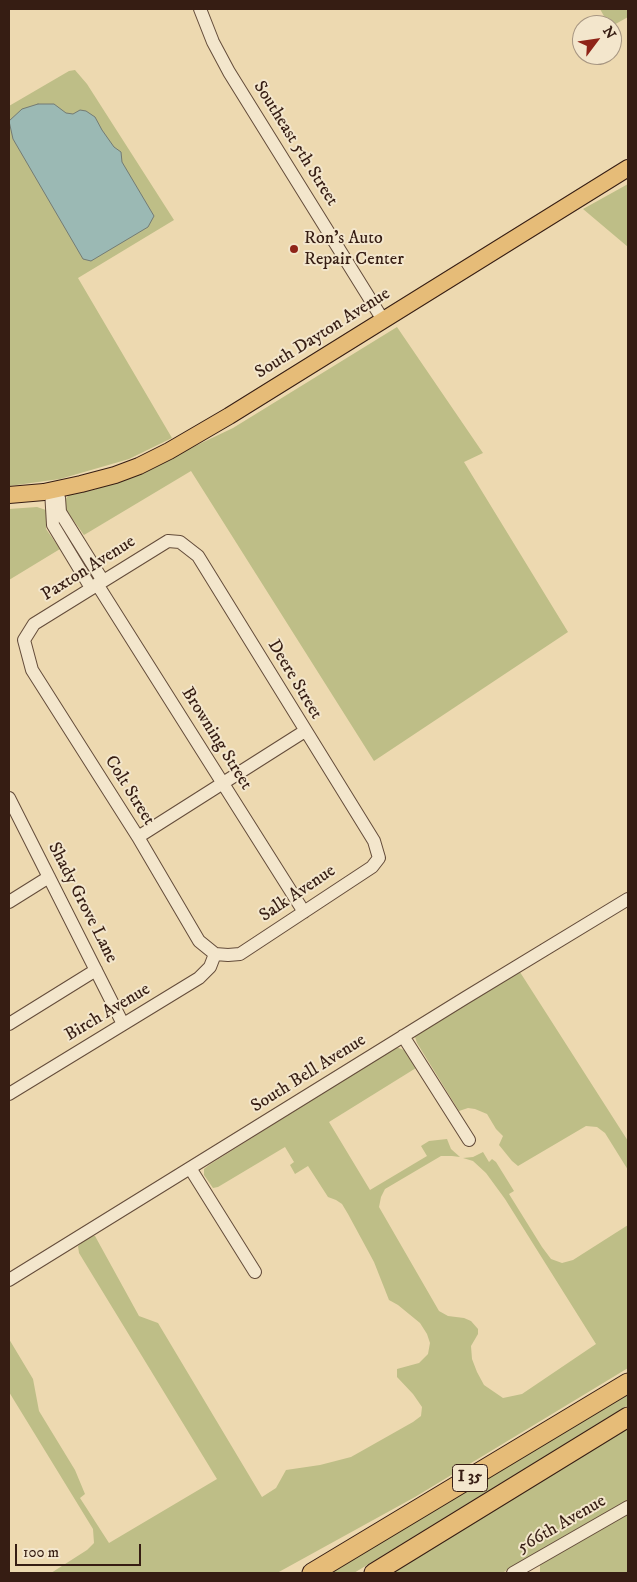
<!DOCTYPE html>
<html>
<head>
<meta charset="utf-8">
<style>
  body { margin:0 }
  #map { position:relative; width:637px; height:1582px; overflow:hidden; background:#edd9b0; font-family:"IM FELL DW Pica",serif }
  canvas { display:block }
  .frame { position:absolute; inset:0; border:10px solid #361d13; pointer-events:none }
  .north { position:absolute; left:572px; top:15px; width:50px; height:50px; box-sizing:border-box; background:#f3e6cc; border:1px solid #a79682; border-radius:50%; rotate:59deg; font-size:14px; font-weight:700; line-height:20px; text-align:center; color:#361d13 }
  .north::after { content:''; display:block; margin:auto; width:18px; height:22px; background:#8f2418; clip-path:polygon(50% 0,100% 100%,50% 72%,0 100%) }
  .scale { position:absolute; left:15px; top:1544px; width:126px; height:22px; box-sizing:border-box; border:2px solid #361d13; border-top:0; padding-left:6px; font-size:15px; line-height:18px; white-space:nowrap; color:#361d13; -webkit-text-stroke:4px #f3e6cc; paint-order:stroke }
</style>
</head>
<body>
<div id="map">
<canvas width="637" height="1582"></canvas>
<div class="frame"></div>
<div class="north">N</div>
<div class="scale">100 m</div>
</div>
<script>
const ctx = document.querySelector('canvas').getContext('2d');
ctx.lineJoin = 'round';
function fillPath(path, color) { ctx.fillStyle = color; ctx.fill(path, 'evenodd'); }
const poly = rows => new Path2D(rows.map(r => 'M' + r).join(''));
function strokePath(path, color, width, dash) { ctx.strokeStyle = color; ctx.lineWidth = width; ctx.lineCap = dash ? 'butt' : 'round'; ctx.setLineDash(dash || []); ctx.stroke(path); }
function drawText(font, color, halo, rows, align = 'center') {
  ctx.font = font + ' "IM FELL DW Pica",serif'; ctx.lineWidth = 4; ctx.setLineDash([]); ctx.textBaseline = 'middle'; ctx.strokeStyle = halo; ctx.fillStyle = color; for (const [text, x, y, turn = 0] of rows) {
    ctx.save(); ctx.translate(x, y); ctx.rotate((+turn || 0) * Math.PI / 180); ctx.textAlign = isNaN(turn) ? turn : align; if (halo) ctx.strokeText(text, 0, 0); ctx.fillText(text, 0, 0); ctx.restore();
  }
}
fillPath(poly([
  [600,9,628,9,628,17,612,26,609,25],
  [75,70,87,84,174,220,78,278,172,438,129,459,60,479,9,486,9,106,69,71],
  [628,184,628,247,583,209],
  [397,327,483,453,464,462,568,632,374,761,191,471,84,535,66,510,65,500,70,493,94,490,136,474,233,428],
  [37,507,46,510,46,529,60,549,9,580,9,509],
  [518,969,628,1141,628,1170,605,1133,597,1127,586,1126,518,1166,512,1161,499,1145,503,1136,496,1129,487,1114,475,1109,468,1108,459,1111,417,1043,415,1037,418,1032],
  [396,1047,404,1050,416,1068,329,1122,370,1190,427,1156,421,1146,429,1141,447,1139,451,1149,460,1157,452,1156,441,1156,385,1189,381,1197,379,1207,439,1311,448,1316,464,1318,471,1321,478,1329,478,1334,471,1346,472,1359,477,1372,484,1385,503,1398,522,1394,596,1344,505,1199,486,1173,473,1161,463,1158,473,1157,483,1152,489,1162,492,1159,496,1162,514,1191,509,1194,542,1247,551,1259,562,1263,573,1260,628,1225,628,1368,415,1497,277,1573,51,1573,87,1550,94,1543,93,1529,9,1392,9,1339,33,1379,39,1411,75,1470,85,1494,80,1498,109,1543,217,1479,79,1253,78,1246,83,1241,92,1236,95,1236,139,1316,158,1323,262,1497,276,1488,286,1470,320,1465,351,1457,413,1422,421,1416,422,1407,413,1394,397,1377,397,1369,419,1363,428,1354,430,1343,427,1334,420,1323,398,1305,389,1300,374,1262,348,1214,342,1204,336,1200,328,1197,308,1166,295,1174,290,1165,294,1162,285,1147,218,1187,213,1188,204,1175,204,1169,209,1165],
  [628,1388,628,1405,354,1573,325,1573],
  [628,1425,628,1500,502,1573,393,1573],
  [628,1513,628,1573,540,1573,540,1564]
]), '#bebe87');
const water = poly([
  [38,104,54,104,66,113,73,114,80,110,86,111,95,117,102,130,114,147,121,152,122,162,154,216,148,227,91,261,83,259,13,139,9,121,22,109,38,104]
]);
fillPath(water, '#9bb9b4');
strokePath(water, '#737b74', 1);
const minor = poly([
  [200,9,213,42,229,72,383,320],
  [51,490,53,525,91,588],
  [59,498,60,512,103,581],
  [168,541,180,542,198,556,374,841,379,858,372,867,240,954,228,955,215,954,199,941,138,837,32,670,24,640,34,624,168,541],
  [97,584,304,912],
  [9,798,123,1024],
  [138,837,305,731],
  [9,902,49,877],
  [9,1024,96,970],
  [403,1036,469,1140],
  [9,1094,199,978,210,967,215,954],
  [190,1168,255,1272],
  [9,1280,465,998,628,899],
  [513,1573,628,1507]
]);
const major = poly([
  [9,495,44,492,81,484,115,475,139,466,169,451,229,416,628,168]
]);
const highway = poly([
  [312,1573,628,1383],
  [374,1573,628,1417]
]);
strokePath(minor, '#644c3a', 14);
strokePath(major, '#361d13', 18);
strokePath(highway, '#361d13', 21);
strokePath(minor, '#f3e6cc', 12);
strokePath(major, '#e6bc78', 16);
strokePath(highway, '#e6bc78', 19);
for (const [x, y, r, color] of [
  [294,249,5,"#8f2418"]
]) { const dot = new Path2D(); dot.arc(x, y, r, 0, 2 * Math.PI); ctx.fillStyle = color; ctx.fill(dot); strokePath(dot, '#f3e6cc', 2); }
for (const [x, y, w] of [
  [470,1478,35]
]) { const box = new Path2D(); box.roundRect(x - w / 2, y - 13.5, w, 27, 4); ctx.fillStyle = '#f3e6cc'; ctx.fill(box); strokePath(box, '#361d13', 1); }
drawText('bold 16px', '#361d13', null, [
  ["I 35",470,1478]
]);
drawText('18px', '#361d13', '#f3e6cc', [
  ["Southeast 5th Street",295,144,58],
  ["South Dayton Avenue",323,334,-32],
  ["Paxton Avenue",89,569,-32],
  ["Deere Street",294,680,59],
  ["Browning Street",216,739,58],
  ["Colt Street",129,791,58],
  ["Salk Avenue",298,894,-34],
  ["Shady Grove Lane",82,903,63],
  ["Birch Avenue",108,1013,-31],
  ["South Bell Avenue",309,1074,-32],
  ["566th Avenue",562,1525,-30]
]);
drawText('18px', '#361d13', '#f3e6cc', [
  ["Ron's Auto",304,239],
  ["Repair Center",304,260]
], 'left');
</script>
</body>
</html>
